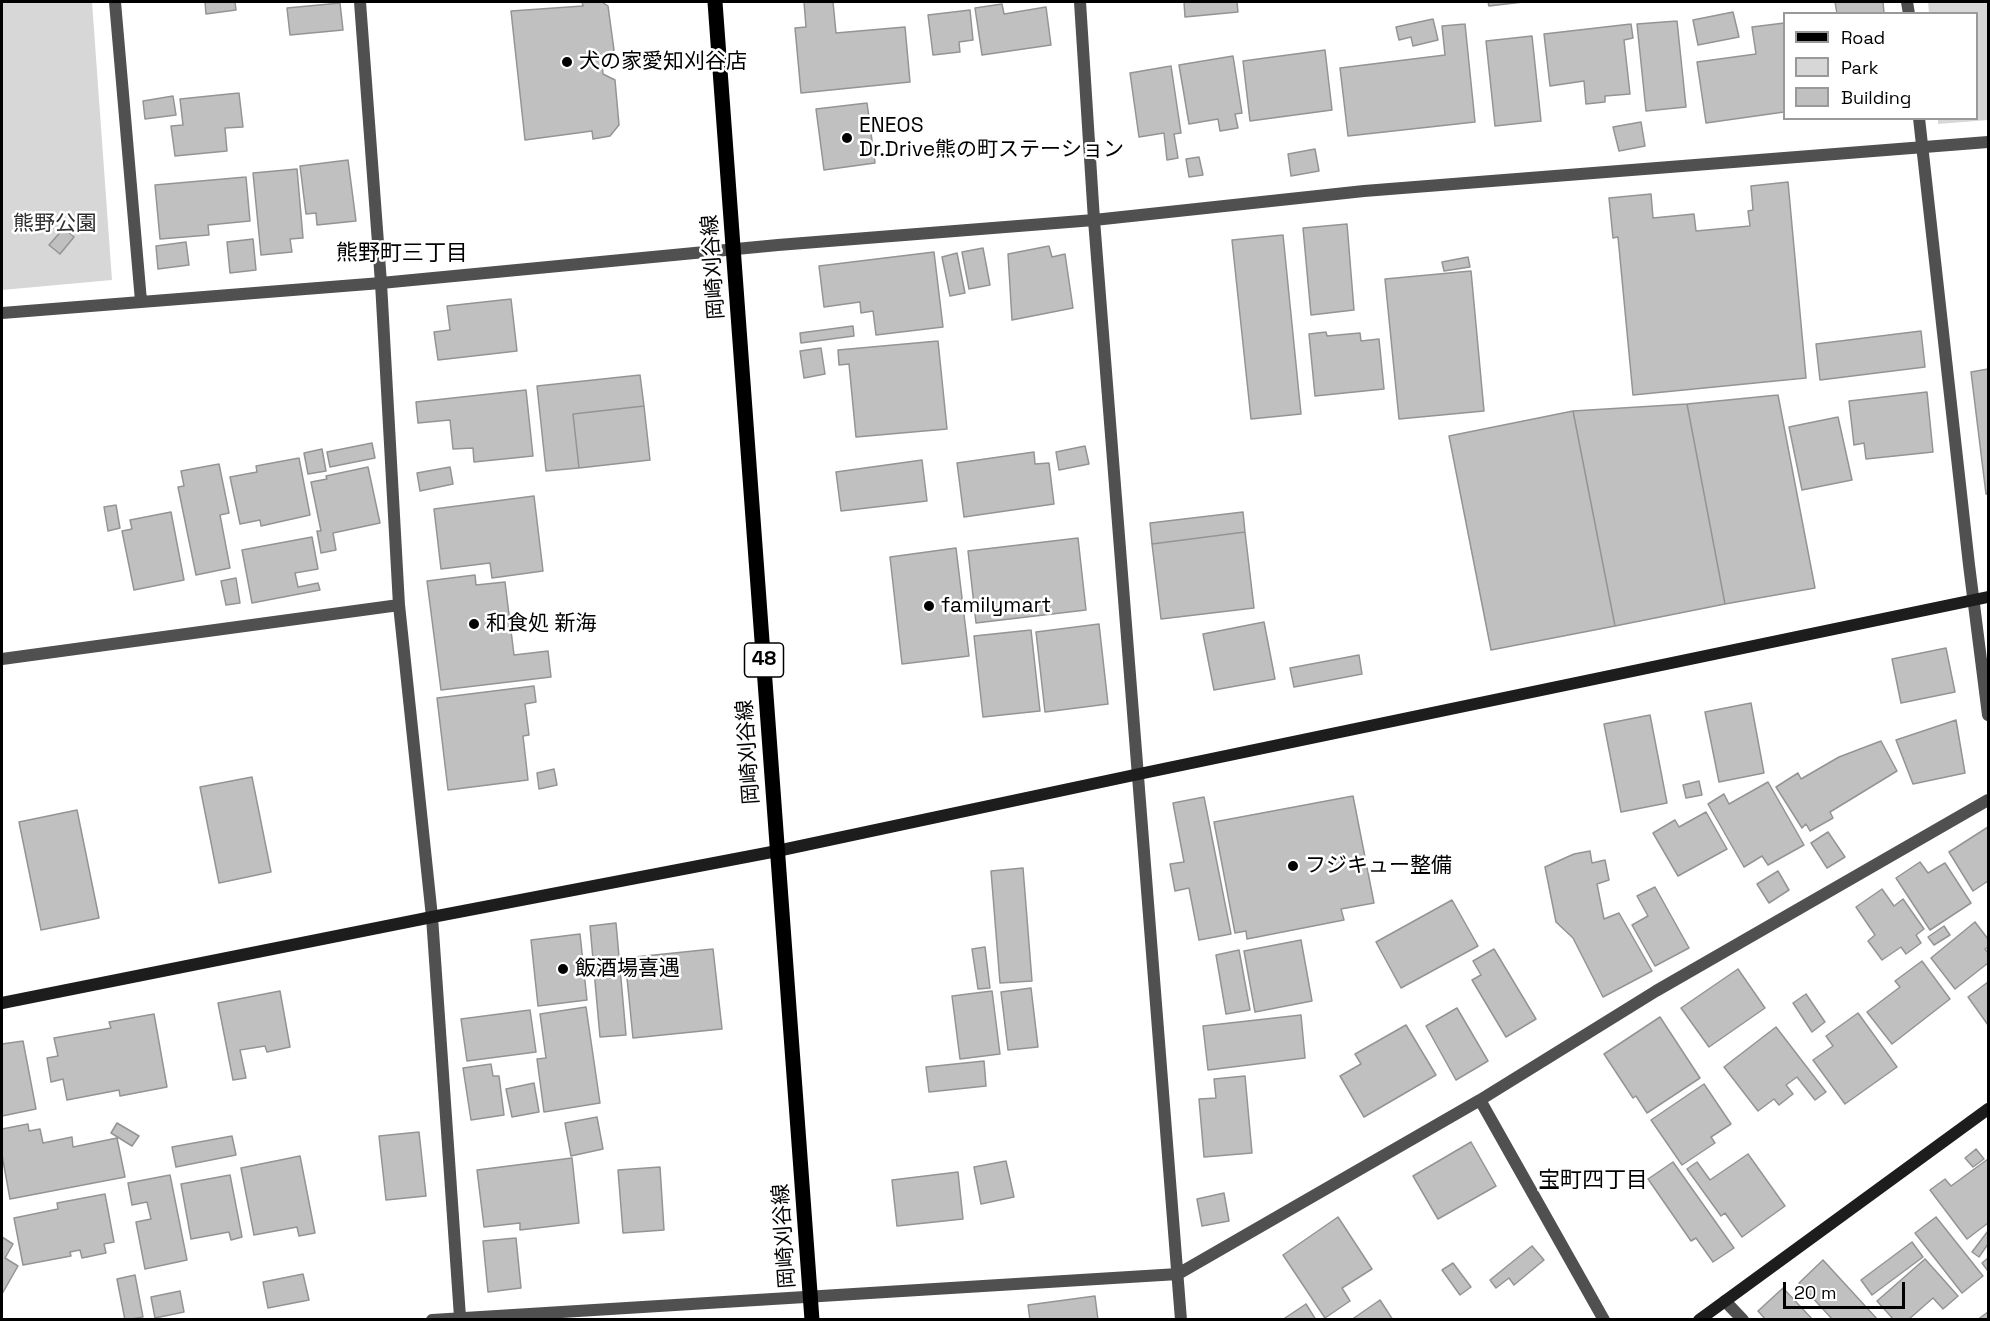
<!DOCTYPE html>
<html>
<head>
<meta charset="utf-8">
<style>
  body { margin:0 }
  #map { position:relative; width:1990px; height:1321px; overflow:hidden; background:#fff; font-family:"Space Grotesk",sans-serif }
  canvas { display:block }
  .frame { position:absolute; inset:0; border:3px solid #000; pointer-events:none }
  .legend { position:absolute; left:1783px; top:12px; width:195px; height:108px; box-sizing:border-box; background:#fff; border:2px solid #999; margin:0; padding:8px 10px; list-style:none; font-size:18px; color:#000 }
  .legend li { display:flex; align-items:center; gap:12px; height:30px }
  .legend b { width:30px; border:2px solid #999 }
  .scale { position:absolute; left:1783px; top:1282px; width:122px; height:27px; box-sizing:border-box; border:3px solid #000; border-top:0; padding-left:8px; font-size:18px; line-height:21px; white-space:nowrap; color:#000; -webkit-text-stroke:4px #fff; paint-order:stroke }
</style>
</head>
<body>
<div id="map">
<canvas width="1990" height="1321"></canvas>
<div class="frame"></div>
<ul class="legend">
<li><b style="height:8px;background:#000"></b>Road</li>
<li><b style="height:16px;background:#d7d7d7"></b>Park</li>
<li><b style="height:16px;background:#c0c0c0"></b>Building</li>
</ul>
<div class="scale">20 m</div>
</div>
<script>
const ctx = document.querySelector('canvas').getContext('2d');
ctx.lineJoin = 'round';
function fillPath(path, color) { ctx.fillStyle = color; ctx.fill(path, 'evenodd'); }
const poly = rows => new Path2D(rows.map(r => 'M' + r).join(''));
function strokePath(path, color, width, dash) { ctx.strokeStyle = color; ctx.lineWidth = width; ctx.lineCap = dash ? 'butt' : 'round'; ctx.setLineDash(dash || []); ctx.stroke(path); }
function drawText(font, color, halo, rows, align = 'center') {
  ctx.font = font + ' "Space Grotesk","Noto Sans JP",sans-serif'; ctx.lineWidth = 5; ctx.setLineDash([]); ctx.textBaseline = 'middle'; ctx.strokeStyle = halo; ctx.fillStyle = color; for (const [text, x, y, turn = 0] of rows) {
    ctx.save(); ctx.translate(x, y); ctx.rotate((+turn || 0) * Math.PI / 180); ctx.textAlign = isNaN(turn) ? turn : align; if (halo) ctx.strokeText(text, 0, 0); ctx.fillText(text, 0, 0); ctx.restore();
  }
}
fillPath(poly([
  [2,2,92,2,112,280,2,290],
  [1928,2,1988,2,1988,120,1938,124,1938,119,1976,118,1976,14,1929,13]
]), '#d7d7d7');
const building = poly([
  [205,2,235,2,236,10,206,14,205,2],
  [582,2,602,2,608,6,614,50,602,63,603,74,615,80,619,125,610,136,593,139,592,131,525,140,511,11,583,6,582,2],
  [804,2,833,2,836,33,905,27,910,82,801,93,795,28,806,27,804,2],
  [1184,2,1237,2,1238,12,1185,17,1184,2],
  [1488,2,1523,2,1489,6,1488,2],
  [1835,2,1883,2,1884,13,1837,14,1835,2],
  [340,3,343,30,290,35,287,8,340,3],
  [1002,4,1004,14,1046,7,1051,45,982,55,975,8,1002,4],
  [970,10,973,40,959,42,960,52,933,55,928,15,970,10],
  [1733,12,1739,37,1698,45,1693,20,1733,12],
  [1433,19,1438,40,1413,46,1411,37,1399,40,1396,27,1433,19],
  [1677,21,1686,107,1646,111,1637,24,1677,21],
  [1784,23,1784,112,1706,123,1697,62,1756,54,1752,27,1784,23],
  [1465,24,1475,122,1348,136,1340,68,1445,55,1442,26,1465,24],
  [1631,24,1633,38,1624,40,1630,94,1605,96,1605,102,1586,104,1584,81,1550,86,1544,34,1631,24],
  [1532,36,1541,121,1495,126,1486,41,1532,36],
  [1325,50,1332,110,1250,121,1243,61,1325,50],
  [1233,56,1242,113,1235,114,1238,128,1220,131,1218,119,1189,124,1179,65,1233,56],
  [1171,66,1181,133,1174,134,1178,158,1167,160,1164,133,1139,137,1130,73,1171,66],
  [239,93,243,127,225,128,227,151,175,156,171,126,183,125,180,99,239,93],
  [173,96,176,115,145,119,143,101,173,96],
  [867,103,875,163,824,170,816,109,867,103],
  [1641,122,1645,146,1619,151,1613,127,1641,122],
  [1315,149,1319,171,1291,176,1288,154,1315,149],
  [1199,157,1203,175,1189,177,1186,159,1199,157],
  [348,160,356,221,317,225,316,213,306,214,300,166,348,160],
  [297,169,303,238,290,239,292,252,261,255,253,173,297,169],
  [246,177,250,221,208,225,209,235,160,239,155,185,246,177],
  [1788,182,1806,378,1633,395,1618,237,1613,238,1609,198,1651,194,1653,218,1694,214,1696,231,1750,226,1748,211,1753,210,1751,186,1788,182],
  [1347,224,1354,310,1311,315,1303,228,1347,224],
  [64,228,74,237,60,254,49,245,64,228],
  [1283,235,1301,414,1251,419,1232,240,1283,235],
  [253,239,256,270,230,273,227,242,253,239],
  [186,242,189,265,158,269,156,246,186,242],
  [1049,246,1052,257,1065,254,1073,308,1012,320,1008,254,1049,246],
  [983,248,990,285,969,289,962,252,983,248],
  [934,252,943,327,876,335,873,311,861,313,860,302,824,307,819,266,934,252],
  [957,253,965,293,950,296,942,257,957,253],
  [1468,257,1470,267,1444,271,1442,262,1468,257],
  [1471,271,1484,411,1399,419,1385,279,1471,271],
  [511,299,517,351,438,360,434,332,450,330,447,306,511,299],
  [853,326,854,336,801,343,800,333,853,326],
  [1921,331,1925,367,1820,380,1816,344,1921,331],
  [1326,332,1327,336,1360,333,1361,341,1379,339,1384,389,1315,396,1309,334,1326,332],
  [938,341,947,429,856,437,849,364,839,365,838,350,938,341],
  [821,348,825,374,804,378,800,351,821,348],
  [1988,369,1988,494,1986,494,1971,372,1988,369],
  [640,375,644,406,573,414,579,468,546,471,537,386,640,375],
  [526,390,533,456,474,462,473,448,453,449,450,420,418,423,416,402,526,390],
  [1927,392,1933,452,1866,459,1864,443,1854,445,1849,401,1927,392],
  [1778,395,1815,588,1725,604,1687,404,1778,395],
  [1687,404,1725,604,1615,626,1573,411,1687,404],
  [644,406,650,460,579,468,573,414,644,406],
  [1573,411,1615,626,1491,650,1449,436,1573,411],
  [1838,417,1852,480,1802,490,1789,427,1838,417],
  [372,443,375,458,330,467,327,452,372,443],
  [1085,446,1089,464,1059,470,1056,452,1085,446],
  [322,449,326,471,308,474,304,453,322,449],
  [1034,452,1035,464,1049,463,1054,504,964,517,957,463,1034,452],
  [299,458,310,515,261,526,260,520,240,524,230,477,257,472,256,466,299,458],
  [922,460,927,501,841,511,836,472,922,460],
  [219,464,229,513,220,515,230,568,196,575,178,487,184,486,181,471,219,464],
  [368,467,380,523,333,533,336,550,321,553,317,531,321,531,311,482,327,479,326,476,368,467],
  [450,467,453,484,420,491,417,473,450,467],
  [534,496,543,571,492,578,490,563,441,569,434,509,534,496],
  [116,505,120,528,108,531,104,507,116,505],
  [171,512,184,580,134,590,122,531,132,529,130,520,171,512],
  [1243,512,1245,532,1152,544,1150,523,1243,512],
  [1245,532,1254,608,1161,619,1152,544,1245,532],
  [312,537,318,569,295,573,298,587,318,583,320,590,252,603,242,550,312,537],
  [1078,538,1086,610,976,623,968,551,1078,538],
  [956,548,969,656,902,664,890,557,956,548],
  [475,575,476,585,505,582,514,655,548,651,551,677,441,690,427,581,475,575],
  [236,578,240,603,226,605,221,581,236,578],
  [1264,622,1275,679,1214,690,1203,634,1264,622],
  [1099,624,1108,704,1045,712,1036,632,1099,624],
  [1031,630,1040,711,983,717,974,636,1031,630],
  [1946,648,1955,692,1901,703,1892,659,1946,648],
  [1359,655,1362,674,1294,687,1290,668,1359,655],
  [534,686,536,702,525,704,529,735,523,736,528,780,448,790,437,698,534,686],
  [1751,703,1764,773,1719,782,1705,712,1751,703],
  [1650,715,1667,803,1621,812,1604,724,1650,715],
  [1956,720,1965,773,1913,784,1896,740,1956,720],
  [1881,741,1897,771,1830,812,1833,818,1810,831,1806,824,1802,828,1776,787,1798,773,1801,779,1839,757,1881,741],
  [554,769,557,785,539,789,537,773,554,769],
  [252,777,271,872,219,883,200,787,252,777],
  [1699,781,1702,795,1686,798,1683,785,1699,781],
  [1768,782,1804,845,1768,865,1762,856,1744,867,1708,804,1724,794,1729,804,1768,782],
  [1353,796,1374,903,1341,909,1344,920,1247,939,1246,931,1235,933,1214,822,1353,796],
  [1204,797,1231,934,1199,940,1189,888,1175,891,1170,864,1184,862,1173,803,1204,797],
  [77,810,99,918,41,930,19,822,77,810],
  [1706,812,1727,849,1678,876,1653,833,1675,820,1679,827,1706,812],
  [1988,827,1988,881,1973,891,1949,852,1988,827],
  [1828,832,1845,857,1827,868,1811,843,1828,832],
  [1590,851,1592,863,1605,860,1609,880,1597,884,1604,919,1619,913,1652,971,1603,997,1573,938,1556,922,1545,867,1574,854,1590,851],
  [1920,862,1928,873,1945,863,1971,903,1930,930,1896,878,1920,862],
  [1023,868,1032,981,1000,983,991,871,1023,868],
  [1778,871,1789,890,1769,903,1757,884,1778,871],
  [1655,887,1689,948,1655,966,1632,925,1648,916,1637,896,1655,887],
  [1882,889,1894,906,1903,899,1924,929,1916,935,1921,943,1906,954,1901,947,1882,960,1868,941,1875,935,1856,907,1882,889],
  [1452,900,1478,946,1401,988,1376,942,1452,900],
  [1975,922,1988,939,1988,947,1985,949,1988,953,1988,963,1955,989,1931,958,1975,922],
  [616,923,626,1035,600,1037,590,926,616,923],
  [1944,926,1950,935,1934,945,1928,937,1944,926],
  [580,934,587,1000,538,1006,531,940,580,934],
  [1301,940,1312,1001,1255,1012,1244,951,1301,940],
  [985,947,990,988,978,989,972,949,985,947],
  [713,949,722,1029,633,1038,625,958,713,949],
  [1494,949,1536,1019,1506,1037,1472,980,1481,975,1473,961,1494,949],
  [1239,950,1250,1010,1226,1014,1216,955,1239,950],
  [1922,961,1950,999,1892,1044,1867,1012,1900,987,1895,981,1922,961],
  [1738,969,1765,1008,1709,1047,1681,1008,1738,969],
  [1988,982,1988,1025,1968,997,1988,982],
  [1031,988,1038,1047,1008,1050,1001,992,1031,988],
  [280,991,290,1047,267,1052,265,1046,240,1050,246,1078,233,1080,218,1003,280,991],
  [992,991,1000,1054,960,1059,952,996,992,991],
  [1806,994,1825,1022,1812,1032,1793,1003,1806,994],
  [586,1007,600,1103,544,1112,537,1059,546,1058,540,1014,586,1007],
  [1457,1008,1488,1061,1456,1080,1426,1026,1457,1008],
  [530,1010,536,1052,467,1061,461,1019,530,1010],
  [1858,1013,1897,1067,1845,1104,1813,1060,1833,1046,1826,1036,1858,1013],
  [154,1014,167,1087,120,1096,119,1090,67,1100,63,1079,51,1082,47,1058,58,1056,54,1038,111,1028,109,1022,154,1014],
  [1301,1015,1305,1058,1208,1070,1203,1026,1301,1015],
  [1660,1017,1700,1078,1647,1113,1636,1096,1633,1098,1604,1054,1660,1017],
  [1406,1025,1436,1075,1364,1117,1340,1076,1361,1064,1355,1054,1406,1025],
  [1776,1027,1826,1092,1815,1100,1797,1077,1786,1085,1793,1094,1779,1105,1774,1099,1758,1111,1724,1067,1776,1027],
  [23,1041,36,1109,2,1116,2,1044,23,1041],
  [984,1061,986,1086,929,1092,926,1067,984,1061],
  [491,1064,493,1076,499,1076,504,1115,471,1120,463,1068,491,1064],
  [1245,1076,1252,1153,1204,1157,1199,1099,1216,1098,1214,1079,1245,1076],
  [534,1083,539,1112,512,1117,506,1089,534,1083],
  [1704,1084,1731,1124,1711,1137,1715,1143,1682,1165,1651,1120,1704,1084],
  [597,1117,603,1149,571,1156,565,1123,597,1117],
  [117,1123,139,1136,132,1146,111,1133,117,1123],
  [28,1124,29,1131,40,1129,43,1143,72,1137,73,1147,117,1138,125,1177,10,1199,2,1155,2,1129,28,1124],
  [419,1132,426,1196,386,1200,379,1136,419,1132],
  [232,1136,236,1155,176,1167,172,1147,232,1136],
  [1471,1142,1496,1186,1438,1219,1413,1176,1471,1142],
  [1976,1149,1984,1159,1973,1167,1965,1158,1976,1149],
  [1748,1154,1785,1206,1742,1237,1725,1213,1721,1216,1687,1169,1697,1162,1710,1180,1748,1154],
  [300,1156,315,1233,299,1236,297,1227,254,1235,241,1168,300,1156],
  [572,1158,579,1223,520,1230,520,1223,484,1227,477,1170,572,1158],
  [1988,1159,1988,1223,1967,1239,1930,1190,1945,1179,1951,1186,1988,1159],
  [1006,1161,1014,1197,981,1204,974,1167,1006,1161],
  [1673,1162,1734,1248,1713,1262,1696,1238,1691,1241,1648,1179,1673,1162],
  [660,1167,664,1230,623,1233,618,1170,660,1167],
  [958,1172,963,1219,897,1226,892,1180,958,1172],
  [170,1175,187,1260,145,1269,136,1222,151,1219,147,1202,132,1205,128,1183,170,1175],
  [230,1175,242,1237,231,1240,229,1232,191,1239,181,1184,230,1175],
  [1224,1193,1229,1221,1202,1226,1197,1199,1224,1193],
  [105,1194,114,1242,104,1244,106,1253,82,1258,80,1250,70,1252,71,1256,23,1265,14,1218,58,1209,57,1203,105,1194],
  [1338,1217,1372,1269,1342,1288,1350,1301,1325,1318,1283,1255,1338,1217],
  [1936,1217,1983,1276,1962,1293,1915,1233,1936,1217],
  [1988,1231,1988,1244,1979,1257,1972,1252,1988,1231],
  [2,1237,13,1244,5,1258,18,1266,2,1294,2,1237],
  [516,1238,521,1288,488,1292,483,1241,516,1238],
  [1912,1242,1923,1257,1872,1295,1861,1280,1912,1242],
  [1532,1246,1544,1260,1514,1285,1509,1278,1496,1288,1490,1280,1532,1246],
  [1988,1258,1988,1271,1982,1263,1988,1258],
  [1925,1259,1958,1296,1943,1309,1933,1298,1908,1320,1894,1320,1877,1301,1925,1259],
  [1823,1260,1878,1320,1833,1320,1799,1283,1823,1260],
  [1453,1263,1471,1287,1460,1295,1442,1270,1453,1263],
  [303,1274,309,1300,268,1308,263,1282,303,1274],
  [135,1275,143,1317,125,1320,117,1279,135,1275],
  [1783,1288,1813,1320,1766,1320,1758,1311,1783,1288],
  [180,1291,184,1312,155,1318,151,1297,180,1291],
  [1095,1296,1098,1320,1030,1320,1028,1305,1095,1296],
  [1380,1300,1393,1320,1351,1320,1380,1300],
  [1306,1304,1316,1320,1282,1320,1306,1304],
  [1988,1312,1988,1320,1977,1320,1988,1312]
]);
fillPath(building, '#c0c0c0');
strokePath(building, '#949494', 1.5);
strokePath(poly([
  [115,2,141,301],
  [360,2,381,283,399,605,432,917,460,1317],
  [1080,2,1094,220,1181,1320],
  [1907,2,1909,14],
  [1919,118,1969,565,1988,715],
  [2,313,381,283,778,245,1094,220,1364,191,1988,142],
  [2,659,399,605],
  [1480,1100,1604,1320],
  [1725,1301,1743,1320],
  [432,1320,1178,1274,1480,1100,1656,991,1988,800]
]), '#505050', 12);
strokePath(poly([
  [2,1003,432,917,777,851,1139,774,1988,597],
  [1699,1320,1988,1109]
]), '#1d1d1d', 12);
strokePath(poly([
  [715,2,812,1320]
]), '#000', 15);
for (const [x, y, r, color] of [
  [567,62,6,"#000"],
  [847,138,6,"#000"],
  [929,606,6,"#000"],
  [474,624,6,"#000"],
  [1293,866,6,"#000"],
  [563,969,6,"#000"]
]) { const dot = new Path2D(); dot.arc(x, y, r, 0, 2 * Math.PI); ctx.fillStyle = color; ctx.fill(dot); strokePath(dot, '#fff', 2); }
for (const [x, y, w] of [
  [764,660,39]
]) { const box = new Path2D(); box.roundRect(x - w / 2, y - 17, w, 34, 4.5); ctx.fillStyle = '#fff'; ctx.fill(box); strokePath(box, '#000', 1.5); }
drawText('bold 20px', '#000', null, [
  ["48",764,660]
]);
drawText('21px', '#000', '#fff', [
  ["犬の家愛知刈谷店",579,62],
  ["ENEOS",859,126],
  ["Dr.Drive熊の町ステーション",859,150],
  ["familymart",941,606],
  ["和食処 新海",486,624],
  ["フジキュー整備",1305,866],
  ["飯酒場喜遇",575,969]
], 'left');
drawText('21px', '#2e2e2e', '#fff', [
  ["熊野公園",55,224]
]);
drawText('21px', '#000', '#fff', [
  ["岡崎刈谷線",714,267,-94],
  ["岡崎刈谷線",749,752,-94],
  ["岡崎刈谷線",785,1236,-94]
]);
drawText('22px', '#000', '#fff', [
  ["熊野町三丁目",402,254],
  ["宝町四丁目",1593,1181]
]);
</script>
</body>
</html>
